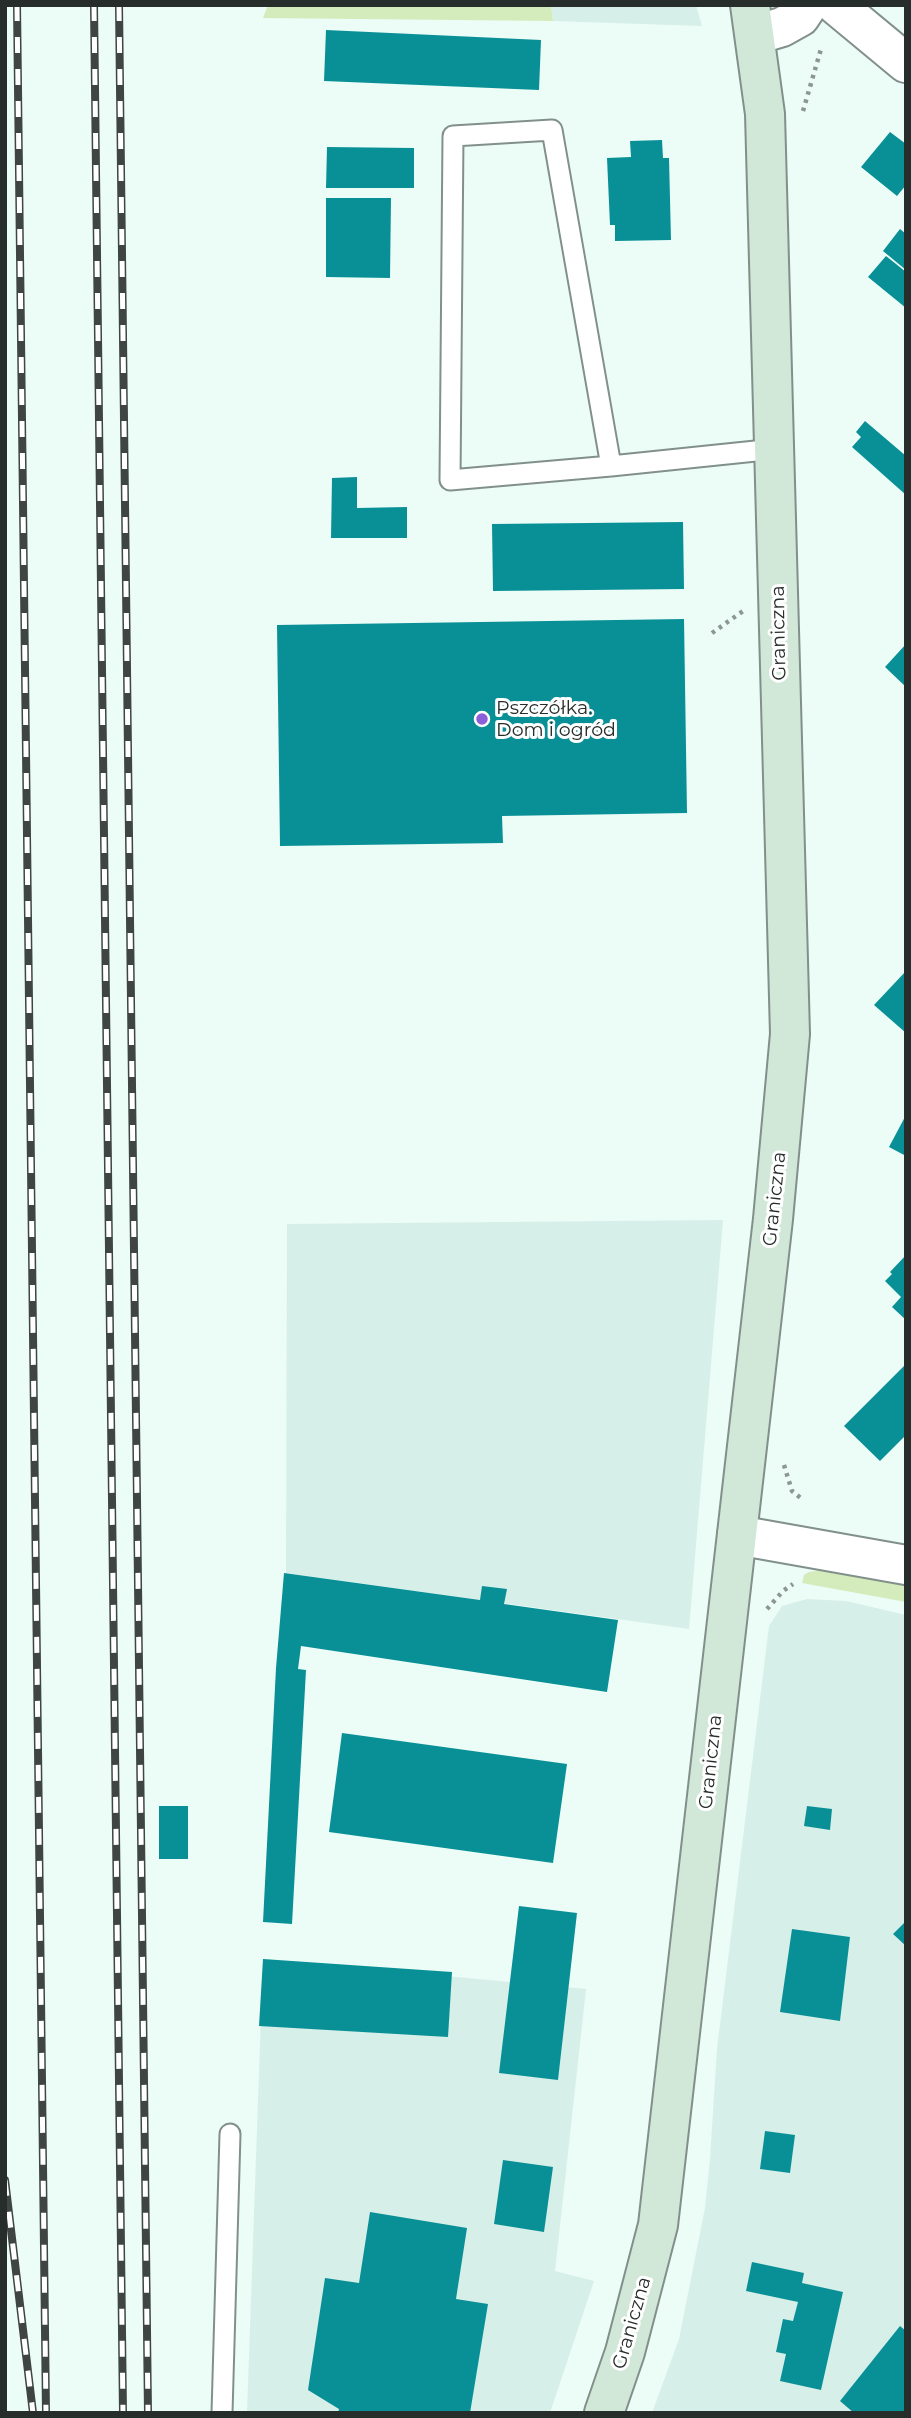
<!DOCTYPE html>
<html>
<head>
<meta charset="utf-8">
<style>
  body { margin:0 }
  #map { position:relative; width:911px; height:2418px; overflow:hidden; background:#ecfcf7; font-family:Montserrat,sans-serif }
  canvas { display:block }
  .frame { position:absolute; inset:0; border:7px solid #272d2b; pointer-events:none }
</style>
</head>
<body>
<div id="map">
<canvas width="911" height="2418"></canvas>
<div class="frame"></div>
</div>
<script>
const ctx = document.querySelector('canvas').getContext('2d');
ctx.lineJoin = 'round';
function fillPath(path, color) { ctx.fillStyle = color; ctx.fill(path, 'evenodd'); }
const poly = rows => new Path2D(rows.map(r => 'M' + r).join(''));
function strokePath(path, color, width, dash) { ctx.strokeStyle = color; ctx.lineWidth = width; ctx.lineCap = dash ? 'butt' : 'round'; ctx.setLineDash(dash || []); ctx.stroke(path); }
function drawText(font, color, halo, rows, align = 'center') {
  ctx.font = font + ' Montserrat,sans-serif'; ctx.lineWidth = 6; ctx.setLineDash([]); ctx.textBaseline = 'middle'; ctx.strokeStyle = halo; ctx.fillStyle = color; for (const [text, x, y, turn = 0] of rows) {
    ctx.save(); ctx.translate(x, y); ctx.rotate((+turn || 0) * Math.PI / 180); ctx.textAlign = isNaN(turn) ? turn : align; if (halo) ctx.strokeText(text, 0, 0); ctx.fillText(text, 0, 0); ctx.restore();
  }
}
fillPath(poly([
  [551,5,696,5,702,26,553,21],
  [723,1220,689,1629,286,1573,287,1224],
  [807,1599,846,1601,906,1615,906,2413,652,2413,679,2339,705,2208,710,2159,717,2049,769,1626,782,1606],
  [263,1959,586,1989,555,2271,594,2281,550,2413,247,2413]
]), '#d7efe9');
fillPath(poly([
  [268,5,551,5,553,21,263,18],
  [823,1570,850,1573,906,1586,906,1602,802,1583,804,1575,809,1572]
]), '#d4ecbb');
fillPath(poly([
  [326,30,541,40,539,90,324,81],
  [890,132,906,144,906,185,897,196,861,167],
  [662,140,663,158,669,158,671,240,615,241,615,225,610,225,607,158,631,157,630,141],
  [327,147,414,148,414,188,326,188],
  [326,198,391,198,390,278,326,277],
  [900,229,906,234,906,270,883,251],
  [886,256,906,272,906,308,868,277],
  [865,421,906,456,906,495,852,447,861,437,856,432],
  [357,477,357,508,407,507,407,538,331,538,332,478],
  [683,522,684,589,493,591,492,524],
  [684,619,687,813,502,816,503,843,280,846,277,625],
  [906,644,906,687,885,667],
  [906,971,906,1033,874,1005],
  [906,1115,906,1156,889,1147],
  [906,1255,906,1320,892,1307,901,1297,885,1281,892,1274,890,1272],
  [904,1366,906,1368,906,1435,880,1461,844,1426],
  [284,1573,480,1600,482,1586,507,1589,504,1604,618,1620,607,1692,301,1646,298,1669,306,1670,292,1924,263,1922,276,1668],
  [342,1733,567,1764,553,1863,329,1832],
  [159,1806,188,1806,188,1859,159,1859],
  [807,1806,832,1809,830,1830,804,1826],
  [519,1906,577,1913,558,2080,499,2073],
  [906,1921,906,1946,893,1934],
  [792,1929,850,1937,840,2021,780,2012],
  [263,1959,452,1972,448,2037,259,2026],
  [765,2131,795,2135,790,2173,760,2169],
  [503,2160,553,2167,544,2232,494,2224],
  [370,2212,467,2228,456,2299,488,2304,470,2413,338,2413,339,2409,308,2390,325,2278,359,2283],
  [752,2262,804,2273,802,2283,843,2292,821,2390,780,2381,786,2354,776,2352,783,2319,793,2321,798,2302,746,2291],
  [900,2326,906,2331,906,2413,854,2413,840,2401]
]), '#099097');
const lane = poly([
  [611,466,450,480,453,136,552,130,611,466,775,449],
  [222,2413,230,2134]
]);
const street = poly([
  [836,5,906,63],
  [755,35,782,27,800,17,808,5],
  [737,1535,906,1565]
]);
const secondary = poly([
  [604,2413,625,2352,658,2225,773,1219,790,1034,765,114,750,5]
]);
strokePath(lane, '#82908c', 23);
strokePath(street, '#82908c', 42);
strokePath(secondary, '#82908c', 42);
strokePath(poly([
  [803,111,821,49],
  [712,633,743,611],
  [784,1465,792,1491,802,1499],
  [767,1609,783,1591,793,1584]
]), '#8c9794', 4.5, [3.5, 5]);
strokePath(lane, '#fff', 19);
strokePath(street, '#fff', 38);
strokePath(secondary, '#d1e7d8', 38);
const rail = poly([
  [17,5,46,2413],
  [94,5,123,2413],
  [119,5,148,2413],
  [5,2180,33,2413]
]);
strokePath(rail, '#3e4543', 8);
strokePath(rail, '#fff', 5, [16]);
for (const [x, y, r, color] of [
  [482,719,7,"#8b5fd8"]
]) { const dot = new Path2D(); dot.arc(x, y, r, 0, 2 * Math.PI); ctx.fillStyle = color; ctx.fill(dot); strokePath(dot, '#fff', 2.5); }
drawText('19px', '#272d2b', '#fff', [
  ["Graniczna",779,633,-91],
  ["Graniczna",775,1199,-84],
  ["Graniczna",711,1762,-84],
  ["Graniczna",632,2323,-74]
]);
drawText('19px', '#272d2b', '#fff', [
  ["Pszczółka.",496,708],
  ["Dom i ogród",496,730]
], 'left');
</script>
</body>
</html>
